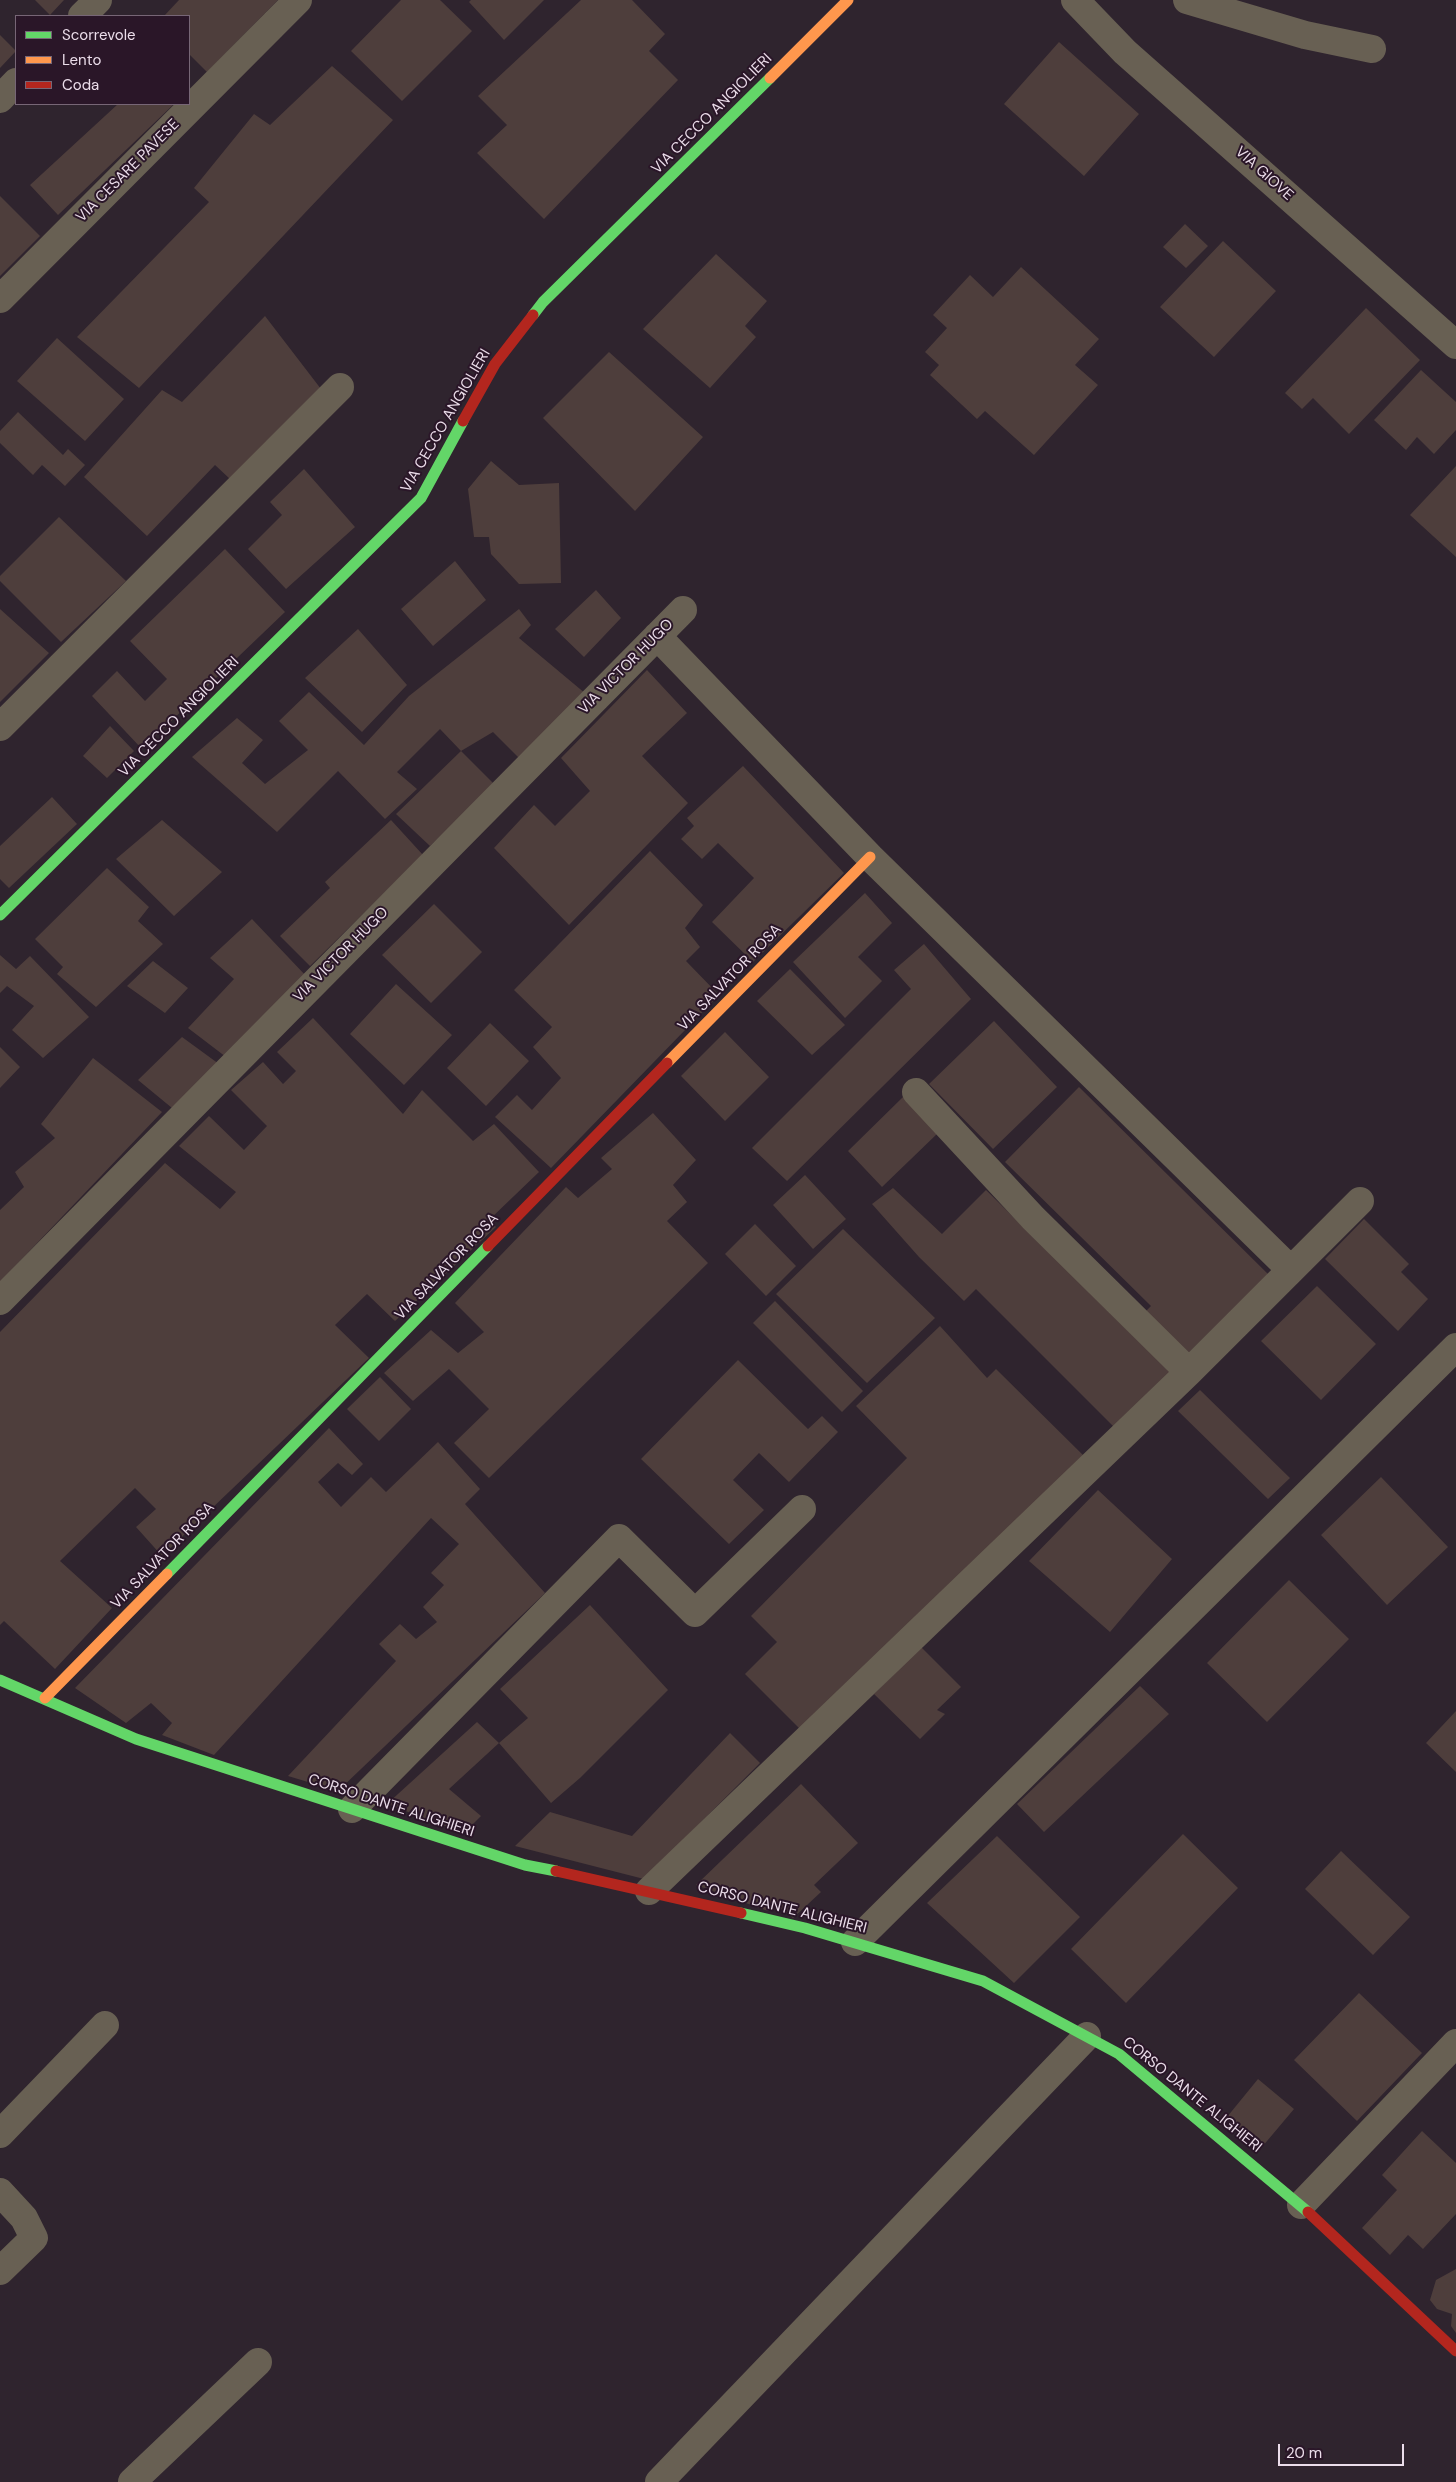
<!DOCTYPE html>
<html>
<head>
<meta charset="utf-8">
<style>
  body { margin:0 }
  #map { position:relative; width:1456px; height:2482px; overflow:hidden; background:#2f242e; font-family:"DM Sans",sans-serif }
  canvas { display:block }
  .legend { position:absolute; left:15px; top:15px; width:175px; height:90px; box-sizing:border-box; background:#2a1628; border:1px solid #776676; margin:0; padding:6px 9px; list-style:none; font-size:15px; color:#ebddea }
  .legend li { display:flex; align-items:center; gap:10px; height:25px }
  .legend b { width:25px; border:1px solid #776676 }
  .scale { position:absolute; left:1278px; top:2444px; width:126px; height:22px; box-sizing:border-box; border:2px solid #ebddea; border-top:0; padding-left:6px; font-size:15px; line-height:18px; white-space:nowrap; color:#ebddea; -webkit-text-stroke:4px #2a1628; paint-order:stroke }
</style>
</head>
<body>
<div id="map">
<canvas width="1456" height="2482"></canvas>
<ul class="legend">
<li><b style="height:6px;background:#63d668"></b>Scorrevole</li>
<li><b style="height:6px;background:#ff974d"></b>Lento</li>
<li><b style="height:6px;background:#b3261e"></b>Coda</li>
</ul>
<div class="scale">20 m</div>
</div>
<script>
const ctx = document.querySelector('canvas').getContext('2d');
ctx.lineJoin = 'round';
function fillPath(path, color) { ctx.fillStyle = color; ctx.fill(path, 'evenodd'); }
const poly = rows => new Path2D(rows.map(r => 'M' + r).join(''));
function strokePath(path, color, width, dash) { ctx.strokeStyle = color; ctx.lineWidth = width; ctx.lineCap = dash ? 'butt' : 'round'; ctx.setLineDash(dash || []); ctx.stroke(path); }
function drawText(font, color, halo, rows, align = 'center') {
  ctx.font = font + ' "DM Sans",sans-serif'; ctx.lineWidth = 4; ctx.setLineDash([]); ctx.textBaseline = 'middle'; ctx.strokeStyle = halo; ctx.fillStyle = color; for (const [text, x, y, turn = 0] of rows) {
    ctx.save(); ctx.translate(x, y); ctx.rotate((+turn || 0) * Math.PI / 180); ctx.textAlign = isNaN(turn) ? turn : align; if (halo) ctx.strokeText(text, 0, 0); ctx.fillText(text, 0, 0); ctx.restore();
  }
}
fillPath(poly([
  [35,0,64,0,50,15],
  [179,0,278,0,207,72,189,54,189,16,164,16],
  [401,0,440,0,472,31,402,101,351,51],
  [471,0,544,0,504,40,469,2],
  [581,0,632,0,665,34,649,51,678,80,544,219,477,153,507,125,478,96],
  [0,35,16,51,0,68],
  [1059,42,1139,114,1084,176,1004,104],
  [332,66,393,120,139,388,77,337,209,202,194,188,254,114,270,125],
  [118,104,174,104,58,215,30,185],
  [0,196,40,236,0,276],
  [1185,224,1208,246,1186,268,1163,247],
  [1223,241,1276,291,1214,357,1160,307],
  [716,254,767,301,745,326,756,337,710,388,643,329],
  [1021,267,1099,339,1075,365,1098,385,1034,455,985,411,977,419,930,375,939,365,925,352,947,328,933,315,970,275,993,297],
  [1366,308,1420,360,1349,434,1313,398,1302,409,1285,393],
  [265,316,321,389,230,479,215,465,147,536,84,477,162,390,182,402],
  [57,338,124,399,85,441,17,381],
  [609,352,703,437,635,511,543,418],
  [1421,370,1456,402,1456,430,1434,454,1417,437,1406,450,1374,420],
  [18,412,63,455,68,449,85,465,65,486,42,465,33,475,0,443,0,431],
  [491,461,519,485,559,483,561,583,519,584,491,554,489,537,474,537,468,489],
  [1456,466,1456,557,1410,515],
  [304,469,355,527,286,589,248,549,282,515,270,502],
  [59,517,126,581,61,642,0,581,0,576],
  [225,549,285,612,142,749,92,696,117,671,145,701,167,679,130,641],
  [455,561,486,600,433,646,401,609],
  [596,590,621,618,584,657,555,629],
  [0,609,49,653,0,702],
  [519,609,531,625,519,638,586,694,520,759,493,732,461,751,440,729,397,772,417,789,385,819,338,771,277,832,192,757,237,718,263,740,242,763,265,784,308,750,279,721,309,692,364,745,409,696],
  [358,629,407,685,362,732,305,678],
  [647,670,687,713,642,756,688,803,569,925,494,848,534,805,555,826,590,791,561,758],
  [110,726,134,751,107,778,83,756],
  [461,751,494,784,430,846,396,814],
  [743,766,844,873,753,962,712,922,754,878,718,843,702,859,681,839,694,826,687,818],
  [52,797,77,824,9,888,0,879,0,846],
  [162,820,222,872,174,916,116,859],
  [391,820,423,855,310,966,280,936,330,888,325,882],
  [650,851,703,905,685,928,700,947,686,961,719,995,551,1168,495,1117,517,1095,532,1110,561,1078,533,1047,552,1027,514,990],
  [107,868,149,907,138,921,163,944,96,1007,57,974,63,967,35,939],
  [865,893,892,923,858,957,882,981,845,1018,793,962],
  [434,904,482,952,431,1003,382,955],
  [252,919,307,977,226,1057,188,1028,234,979,210,958],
  [924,944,971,999,787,1181,752,1148,911,989,894,970],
  [0,955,16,969,30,956,89,1017,43,1058,12,1030,34,1006,7,986,0,993],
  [153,961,188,988,165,1013,127,986],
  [790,969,845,1025,812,1055,757,1001],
  [396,984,452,1035,404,1085,350,1034],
  [313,1018,403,1114,422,1090,473,1141,494,1124,539,1172,489,1220,496,1227,395,1321,367,1294,335,1325,369,1358,162,1556,136,1527,156,1509,135,1488,60,1561,112,1608,55,1669,4,1621,0,1625,0,1332,165,1163,220,1209,236,1192,179,1146,209,1116,244,1150,267,1126,231,1090,263,1062,283,1084,296,1071,277,1052],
  [994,1021,1057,1087,993,1149,929,1084],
  [490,1023,529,1061,486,1106,447,1068],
  [725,1032,769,1077,725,1121,681,1076],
  [182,1037,219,1064,172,1108,138,1080],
  [0,1047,20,1067,0,1088],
  [93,1058,162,1112,0,1282,0,1210,24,1187,15,1172,55,1138,41,1124],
  [1079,1087,1269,1275,1185,1360,1141,1316,1151,1306,1005,1162],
  [903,1097,938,1133,882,1187,848,1151],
  [653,1113,696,1160,673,1185,687,1202,667,1221,708,1263,489,1478,454,1443,489,1409,449,1369,413,1401,384,1373,431,1330,458,1353,484,1332,455,1303,566,1187,578,1198,612,1169,601,1158],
  [805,1175,846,1219,813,1249,773,1205],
  [893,1188,942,1234,986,1190,1173,1375,1118,1431,976,1289,964,1301,919,1257,872,1204],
  [1364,1219,1409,1264,1401,1272,1428,1299,1398,1331,1325,1259],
  [755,1224,796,1266,766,1296,725,1254],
  [843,1229,935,1318,867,1383,776,1294],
  [1317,1286,1376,1344,1321,1400,1261,1341],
  [775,1301,863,1391,842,1412,753,1323],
  [940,1326,987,1378,996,1369,1085,1457,808,1737,745,1674,777,1642,751,1616,907,1458,856,1406],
  [738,1360,808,1429,822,1416,838,1432,789,1482,759,1453,733,1480,764,1510,729,1544,641,1459],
  [380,1377,411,1409,379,1441,347,1409],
  [1200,1390,1290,1478,1268,1499,1178,1411],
  [329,1428,363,1464,352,1475,338,1463,318,1482,341,1507,371,1477,386,1492,438,1442,480,1489,465,1504,545,1593,338,1791,288,1776,396,1661,379,1644,400,1624,416,1639,437,1622,423,1607,444,1585,431,1573,459,1544,431,1518,214,1755,162,1735,172,1723,151,1703,126,1723,75,1688],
  [1381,1477,1448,1547,1387,1605,1321,1535],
  [1098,1490,1172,1559,1110,1632,1029,1561],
  [1289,1580,1349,1639,1267,1722,1207,1663],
  [590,1605,668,1690,580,1778,551,1803,499,1743,528,1718,500,1689],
  [921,1647,961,1687,937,1710,945,1714,920,1739,874,1694],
  [1140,1686,1169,1714,1044,1832,1017,1804],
  [1456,1711,1456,1772,1426,1743],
  [477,1722,499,1743,449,1789,481,1816,464,1833,387,1804],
  [730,1733,760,1763,644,1879,515,1846,550,1812,632,1836],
  [801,1784,858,1843,814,1885,821,1892,793,1918,776,1905,768,1911,696,1885],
  [1183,1834,1238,1888,1126,2003,1071,1949],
  [997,1836,1080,1917,1014,1983,927,1903],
  [1341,1851,1410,1917,1373,1955,1305,1889],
  [1359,1993,1422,2053,1357,2121,1294,2060],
  [1258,2079,1294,2109,1262,2147,1227,2117],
  [1422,2131,1456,2163,1456,2214,1423,2249,1408,2235,1390,2255,1362,2228,1397,2190,1382,2175],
  [1456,2269,1456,2333,1451,2326,1452,2314,1437,2309,1430,2300,1436,2280]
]), '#4e3e3c');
strokePath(poly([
  [1075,0,1125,52,1456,345],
  [1187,0,1305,35,1372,49],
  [82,16,98,0],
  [0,99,16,82],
  [0,299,298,0],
  [657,636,870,857,1291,1270],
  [0,727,340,387],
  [916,1092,1033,1218,1189,1372],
  [0,1301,683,610],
  [352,1809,619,1538,695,1613,802,1509],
  [649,1891,1189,1372,1360,1201],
  [855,1942,1456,1347],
  [0,2134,105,2025],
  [0,2192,24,2218,34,2238,0,2271],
  [1301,2205,1456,2043],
  [132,2482,258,2362],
  [659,2482,1087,2036]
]), '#686053', 28);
strokePath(poly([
  [533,315,543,302,770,78],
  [0,915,421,498,463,421],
  [167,1574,488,1246],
  [0,1680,136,1739,525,1865,556,1871],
  [741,1913,805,1928,983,1981,1119,2054,1308,2212]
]), '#63d668', 11);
strokePath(poly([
  [770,78,848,0],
  [667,1063,870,857],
  [45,1698,167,1574]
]), '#ff974d', 11);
strokePath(poly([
  [463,421,495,364,533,315],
  [488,1246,667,1063],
  [556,1871,741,1913],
  [1308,2212,1456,2351]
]), '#b3261e', 11);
drawText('15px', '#ebddea', '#2a1628', [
  ["VIA CECCO ANGIOLIERI",712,114,-45],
  ["VIA CESARE PAVESE",128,171,-45],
  ["VIA GIOVE",1264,174,42],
  ["VIA CECCO ANGIOLIERI",446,421,-60],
  ["VIA VICTOR HUGO",626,667,-45],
  ["VIA CECCO ANGIOLIERI",179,717,-45],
  ["VIA VICTOR HUGO",341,955,-45],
  ["VIA SALVATOR ROSA",730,978,-46],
  ["VIA SALVATOR ROSA",447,1267,-46],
  ["VIA SALVATOR ROSA",163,1556,-46],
  ["CORSO DANTE ALIGHIERI",391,1806,18],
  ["CORSO DANTE ALIGHIERI",782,1908,14],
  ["CORSO DANTE ALIGHIERI",1192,2095,39]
]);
</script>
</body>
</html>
